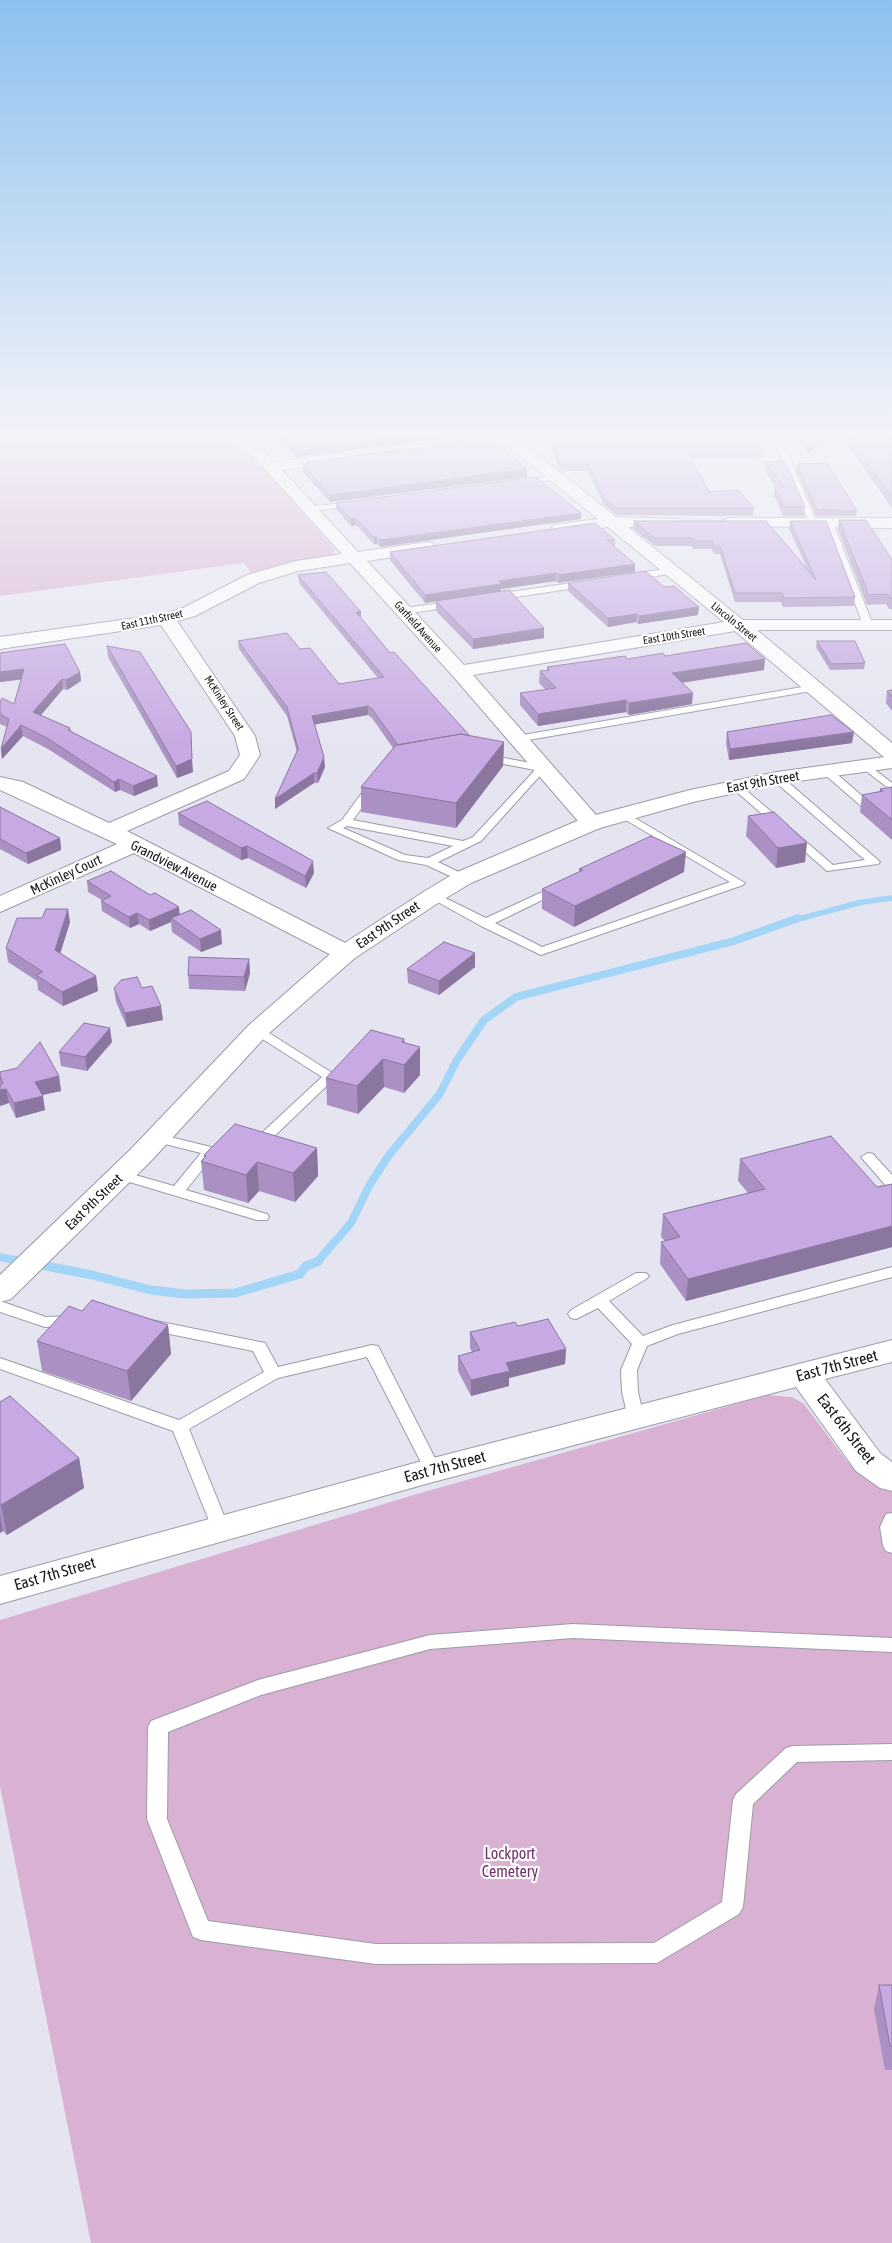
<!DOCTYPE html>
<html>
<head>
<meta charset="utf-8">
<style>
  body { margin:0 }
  canvas { display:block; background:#e5e5f2 }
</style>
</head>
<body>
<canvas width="892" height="2243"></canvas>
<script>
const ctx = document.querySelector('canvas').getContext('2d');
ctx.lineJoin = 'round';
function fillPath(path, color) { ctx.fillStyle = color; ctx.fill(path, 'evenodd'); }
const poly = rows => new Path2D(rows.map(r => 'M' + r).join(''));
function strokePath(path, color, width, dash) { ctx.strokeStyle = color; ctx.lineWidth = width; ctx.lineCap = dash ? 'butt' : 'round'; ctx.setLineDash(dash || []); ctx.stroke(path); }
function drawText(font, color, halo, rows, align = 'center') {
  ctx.font = font + ' "Asap Condensed",sans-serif'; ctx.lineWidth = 4.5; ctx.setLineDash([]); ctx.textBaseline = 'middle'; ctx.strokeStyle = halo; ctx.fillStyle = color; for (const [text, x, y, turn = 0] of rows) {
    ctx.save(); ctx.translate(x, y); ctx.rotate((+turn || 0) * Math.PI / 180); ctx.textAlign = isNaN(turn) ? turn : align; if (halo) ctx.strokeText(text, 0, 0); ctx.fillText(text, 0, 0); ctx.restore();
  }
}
fillPath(poly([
  [0,435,227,435,245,455,251,456,335,549,335,552,329,556,280,566,252,574,244,563,0,596],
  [768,1395,792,1397,804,1404,846,1460,860,1475,892,1491,892,2243,91,2243,0,1786,0,1620,417,1494]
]), '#d9b1d3');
strokePath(poly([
  [795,920,862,902,892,898]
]), '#a3d5f6', 5.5);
strokePath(poly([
  [0,1257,24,1262],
  [317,1262,351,1223,369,1186,389,1155,439,1095,457,1060,484,1020,516,997,734,941,798,918]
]), '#a3d5f6', 8);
strokePath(poly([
  [18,1261,25,1262],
  [36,1264,92,1275,151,1290,185,1294,235,1293,300,1274,306,1266,319,1261]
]), '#a3d5f6', 9);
const service = poly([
  [774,436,781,438,817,523,816,525,809,523,773,438,774,436],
  [555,475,558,475,558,479,521,484,517,482,555,475],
  [353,502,357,504,356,506,309,511,305,509,309,507,353,502],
  [826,521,833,523,873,625,871,627,863,625,825,523,826,521],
  [672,568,675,569,675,573,632,580,628,577,632,574,672,568],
  [586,581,589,582,589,586,496,600,492,597,496,594,586,581],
  [455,601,459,604,458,606,404,614,399,611,404,608,455,601],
  [814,685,817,686,817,690,517,742,512,739,517,736,814,685],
  [487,755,542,765,547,768,481,841,438,862,467,876,469,878,467,880,459,880,426,865,398,860,328,828,342,820,367,786,371,785,376,788,353,820,463,841,473,837,535,770,483,760,482,758,487,755],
  [347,826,453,846,428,858,405,855,343,828,347,826],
  [866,763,892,783,892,791,862,768,862,764,866,763],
  [827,768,831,769,869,802,870,804,869,806,861,806,823,773,822,771,827,768],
  [777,775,781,776,878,860,880,862,878,864,827,871,730,786,731,784,739,784,833,865,865,860,773,780,773,776,777,775],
  [623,811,745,883,743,885,541,955,481,926,427,896,433,892,437,894,486,918,555,886,563,886,565,888,563,890,495,923,542,947,730,882,619,816,618,814,623,811],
  [258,1026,337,1076,262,1148,257,1149,252,1148,250,1145,252,1142,322,1077,253,1033,252,1030,253,1027,258,1026],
  [158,1134,215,1148,217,1151,186,1190,267,1214,269,1217,267,1220,257,1220,116,1178,114,1175,121,1171,174,1186,201,1153,153,1141,151,1138,158,1134],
  [868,1153,873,1154,892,1175,892,1188,887,1187,861,1157,868,1153],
  [892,1267,892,1277,678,1334,647,1346,637,1370,638,1392,644,1418,642,1422,636,1424,630,1422,628,1418,622,1392,621,1370,632,1344,598,1308,576,1319,571,1318,568,1314,571,1310,636,1273,646,1273,649,1276,646,1279,609,1301,643,1336,673,1325,892,1267],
  [0,1301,46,1317,72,1316,78,1317,80,1321,78,1325,72,1326,45,1327,0,1312,0,1301],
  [151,1320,265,1343,278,1367,372,1345,378,1346,441,1470,439,1474,433,1476,427,1474,367,1357,278,1378,189,1429,229,1528,226,1533,220,1535,214,1533,173,1431,0,1369,0,1358,179,1420,264,1372,253,1351,145,1329,143,1325,145,1321,151,1320],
  [892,1513,892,1553,886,1551,883,1546,880,1527,886,1514,892,1513],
  [573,1624,892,1638,892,1652,573,1638,430,1649,261,1695,168,1732,167,1819,208,1921,376,1944,654,1943,722,1902,733,1800,736,1794,786,1748,793,1746,892,1744,892,1760,797,1762,753,1804,743,1907,739,1914,657,1963,376,1964,201,1940,193,1937,147,1819,148,1727,151,1721,258,1680,430,1635,573,1624]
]);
const minor = poly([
  [234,435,249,435,274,462,342,453,347,455,350,458,347,461,342,463,282,470,358,552,427,542,433,543,435,547,433,551,367,561,464,665,724,622,608,527,559,534,553,533,551,529,553,525,598,519,503,442,454,448,449,447,447,444,449,441,454,440,487,435,594,435,595,437,593,440,588,441,521,441,616,517,677,519,679,522,677,525,671,527,628,527,743,620,892,620,892,630,757,630,892,743,892,760,885,758,735,631,473,675,603,823,600,828,592,830,584,828,452,675,350,563,298,571,259,583,195,616,177,621,255,736,260,755,244,779,127,831,355,948,358,953,355,958,346,960,337,958,134,853,0,912,0,896,117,844,0,790,0,777,23,782,109,823,229,771,240,755,235,736,161,625,0,649,0,637,164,614,183,608,247,575,296,561,342,554,234,435],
  [710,435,892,435,892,442,716,441,711,440,709,437,710,435],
  [729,518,892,518,892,528,723,526,721,523,723,520,729,518],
  [892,1340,892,1362,825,1379,880,1453,892,1462,892,1491,880,1488,856,1471,796,1387,433,1482,0,1604,0,1576,433,1458,892,1340]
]);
const secondary = poly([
  [892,756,892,768,777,784,693,802,600,828,471,883,441,901,355,958,267,1035,151,1161,11,1299,0,1302,0,1275,131,1149,249,1025,337,948,425,891,455,873,584,818,690,790,777,772,892,756]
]);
strokePath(service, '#9b9ca7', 2);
strokePath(minor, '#9b9ca7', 2);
strokePath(secondary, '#9b9ca7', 2);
fillPath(service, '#fff');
fillPath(minor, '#fff');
fillPath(secondary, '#fff');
fillPath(poly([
  [271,435,470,435,295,457,273,435],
  [551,436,763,452,763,458,691,459,709,492,754,508,753,516,617,515,604,505,588,471,562,471,559,469,551,443],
  [848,436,892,436,892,508,847,444],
  [801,439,823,439,822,444,808,453,800,444],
  [306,462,527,469,527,477,330,502,303,472,303,465,306,465],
  [765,462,805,507,804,516,783,516,774,495,775,487,776,487,765,471],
  [797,464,857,511,856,516,816,516,796,470],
  [336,503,581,513,581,519,380,547,377,544,374,544,356,525,351,526,336,509],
  [839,520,892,560,892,609,889,609,886,604,867,605,838,530],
  [634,521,766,521,807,568,789,529,790,521,855,597,854,606,783,607,781,602,735,602,720,554,714,554,712,549,693,549,692,546,655,546,633,529],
  [615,540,615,547,635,564,635,572,558,583,556,581,501,589,501,591,544,628,544,638,473,649,436,611,436,601,425,603,390,560,390,552],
  [298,575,361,618,390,653,470,736,504,742,503,766,456,828,361,812,361,787,393,748,372,718,368,715,315,724,325,767,318,783,314,783,275,809,275,799,297,752,287,716,239,649,238,641,300,649,339,684,378,678,299,583],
  [568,583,698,615,638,624,636,622,608,627,568,591],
  [817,641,865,663,864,669,830,670,816,647],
  [107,646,193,772,177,778,108,657],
  [0,653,80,672,81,681,67,690,63,689,41,715,70,728,71,731,158,786,134,796,120,790,115,792,48,749,23,736,2,759,1,749,7,727,0,724,0,702,14,704,21,679,0,682],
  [665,656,764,670,682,683,692,704,629,715,626,712,538,726,520,705,520,693,546,690,539,683,540,671,547,670,547,667],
  [892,690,892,711,886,703,887,691],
  [727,732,852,743,729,760,726,743],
  [892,787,892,840,860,812,862,795,880,792,880,789],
  [0,807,60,838,61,850,28,864,0,849],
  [178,813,314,873,306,888,248,858,241,860,179,825],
  [748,816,805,862,776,868,746,836],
  [579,869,684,872,574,927,542,909,542,889,579,872],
  [87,881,180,915,222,944,201,952,172,932,171,922,150,931,139,924,130,928,102,911,101,901,102,900,88,892],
  [70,922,60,953,96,976,98,991,63,1006,38,990,37,981,8,962,6,948],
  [475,953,475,967,439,995,408,983,407,969],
  [249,959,250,973,245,991,189,989,188,975],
  [114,988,142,988,163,1020,127,1027,116,1002],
  [404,1039,405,1043,420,1047,420,1075,404,1093,384,1087,358,1114,327,1105,326,1078],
  [112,1042,87,1071,61,1066,59,1052],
  [0,1072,59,1076,61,1091,42,1095,45,1110,16,1118,9,1103,0,1106],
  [317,1148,318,1176,295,1202,259,1191,248,1203,204,1190,201,1161,204,1158,204,1155],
  [740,1159,877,1187,892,1184,892,1247,686,1301,660,1264,661,1242,665,1241,661,1237,663,1214,748,1193,738,1181],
  [82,1311,168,1325,171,1354,131,1401,42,1371,37,1341],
  [518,1326,566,1349,565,1364,509,1378,509,1386,471,1396,458,1371,458,1356,472,1352,470,1348,470,1332],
  [0,1402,79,1458,84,1488,7,1535,3,1531,0,1533],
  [879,1985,892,1985,892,2070,885,2070,874,2009]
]), '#ab91c3');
fillPath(poly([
  [418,435,470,435,295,457,295,451],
  [823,439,822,444,808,453,808,448],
  [527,469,527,477,330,502,330,495],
  [581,513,581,519,380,547,380,540],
  [355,518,356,525,351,526,351,519],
  [374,537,377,537,377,544,374,544],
  [635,564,635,572,558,583,559,575],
  [556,573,556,581,501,589,501,592,425,603,425,595,499,581],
  [699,607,698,615,638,624,639,616],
  [356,612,361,612,361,620],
  [637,614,636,622,608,627,608,618],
  [544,628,544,638,473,649,473,639],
  [765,659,764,670,671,684,672,673],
  [24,669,25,679,0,682,0,672],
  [80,672,81,681,67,690,66,680],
  [62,679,63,689,35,722,33,712],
  [693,693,692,704,629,715,629,703],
  [626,700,626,712,538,726,538,714],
  [368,706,368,715,312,725,312,716],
  [21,725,23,736,2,759,1,749],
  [854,732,852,743,729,760,730,749],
  [504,742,503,766,456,828,456,803],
  [191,744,193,772,177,778,176,766],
  [324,757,325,767,318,783,317,773],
  [314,773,314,783,275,809,275,799],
  [157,776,158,786,134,796,133,786],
  [119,779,120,790,115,792,114,782],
  [60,838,61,850,28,864,26,853],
  [807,843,805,862,776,868,778,848],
  [247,846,248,858,241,860,241,848],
  [686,852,684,872,574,927,575,906],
  [313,861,314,873,306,888,305,876],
  [179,907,180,918,171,918,171,922,150,931,149,920],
  [68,909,70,922,57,964,55,950],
  [137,913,139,924,130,928,129,917],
  [221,930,222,944,201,952,200,939],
  [475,953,475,967,439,995,439,981],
  [249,959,250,973,245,991,244,977],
  [96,976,98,991,63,1006,62,992],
  [161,1006,163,1020,127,1027,125,1013],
  [110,1028,112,1042,87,1071,85,1057],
  [404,1039,405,1064,420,1047,420,1075,404,1093,404,1065,402,1042],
  [383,1059,384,1087,358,1114,357,1086],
  [59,1076,61,1091,37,1096,35,1082],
  [6,1089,9,1103,0,1106,0,1090],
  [43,1096,45,1110,16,1118,14,1103],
  [317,1148,318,1176,295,1202,293,1173],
  [257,1162,259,1191,248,1203,246,1175],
  [892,1226,892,1247,686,1301,688,1279],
  [168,1325,171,1354,131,1401,127,1371],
  [566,1349,565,1364,509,1378,509,1386,471,1396,471,1380,506,1363],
  [79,1458,84,1488,7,1535,1,1505],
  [0,1514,3,1531,0,1533]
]), '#8b769f');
const building = poly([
  [279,435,418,435,295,451,279,435],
  [551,436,753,437,763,452,688,452,709,492,738,490,754,508,617,508,604,498,588,464,562,464,559,462,551,436],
  [848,436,892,436,892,497,848,436],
  [489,439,527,469,330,495,303,465,308,465,306,462,489,439],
  [801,439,823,439,808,448,801,439],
  [785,461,805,507,784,507,775,487,784,487,765,462,785,461],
  [827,463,857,511,817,510,797,464,827,463],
  [536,477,581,513,380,540,377,537,374,537,355,518,351,519,336,503,536,477],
  [839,520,866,520,892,560,892,598,890,598,888,594,869,595,839,520],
  [634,521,766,521,816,580,790,521,826,521,855,597,784,598,782,593,735,593,720,546,714,546,713,541,694,541,693,538,655,538,634,521],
  [595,523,615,540,607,540,635,564,559,575,556,573,499,581,501,584,425,595,390,552,595,523],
  [645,571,664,587,674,586,699,607,639,616,637,614,608,618,568,583,645,571],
  [326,572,361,612,356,612,390,653,394,652,470,736,461,734,398,745,372,709,368,706,312,716,324,757,317,773,314,773,275,799,298,749,287,707,238,641,287,633,300,649,310,648,339,684,384,677,298,575,326,572],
  [509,590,544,628,473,639,436,601,509,590],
  [817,641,855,641,865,663,831,664,817,641],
  [746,643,765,659,672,673,693,693,629,703,626,700,538,714,520,693,556,688,540,671,550,670,547,667,625,656,628,659,663,653,665,656,746,643],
  [65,644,80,672,66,680,62,679,33,712,70,728,68,730,157,776,133,786,119,779,114,782,47,738,21,725,1,749,9,719,0,714,0,702,2,698,14,704,24,669,0,672,0,653,65,644],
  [107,646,140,652,191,732,192,759,176,766,107,646],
  [892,690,892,697,887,691,892,690],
  [831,715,854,732,730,749,727,732,831,715],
  [461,734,504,742,456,803,361,787,396,745,461,734],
  [892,787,892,820,862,795,883,791,880,789,892,787],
  [207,801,313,861,305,876,247,846,241,848,178,813,207,801],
  [0,807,60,838,26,853,0,839,0,807],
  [774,812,807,843,778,848,748,816,774,812],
  [651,836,686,852,575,906,542,889,583,870,579,869,651,836],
  [111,871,150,895,155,893,179,907,149,920,137,913,129,917,101,901,111,896,87,881,111,871],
  [46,909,68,909,55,950,96,976,62,992,36,975,43,972,6,948,17,918,42,918,46,909],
  [191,910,221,930,200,939,171,918,191,910],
  [444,942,475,953,439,981,407,969,444,942],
  [189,957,249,959,244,977,188,975,189,957],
  [137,977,142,988,152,986,161,1006,125,1013,114,988,121,980,137,977],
  [84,1023,110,1028,85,1057,59,1052,84,1023],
  [371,1030,404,1039,402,1042,420,1047,404,1065,383,1059,357,1086,326,1078,371,1030],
  [40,1042,59,1076,35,1082,43,1096,14,1103,6,1089,0,1090,0,1086,3,1083,0,1076,0,1072,17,1068,40,1042],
  [235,1124,317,1148,293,1173,257,1162,246,1175,201,1161,206,1156,204,1155,235,1124],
  [831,1136,877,1187,892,1184,892,1226,688,1279,661,1242,680,1237,663,1214,765,1189,740,1159,831,1136],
  [92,1300,168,1325,127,1371,37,1341,69,1306,82,1311,92,1300],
  [548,1319,566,1349,506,1363,510,1371,471,1380,458,1356,480,1350,470,1332,515,1322,518,1326,548,1319],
  [10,1396,79,1458,1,1505,0,1503,0,1402,10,1396],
  [879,1985,892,1985,892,2046,890,2046,879,1985]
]);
fillPath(building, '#c7a9e3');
strokePath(building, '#8b769f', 1);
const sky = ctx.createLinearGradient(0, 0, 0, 749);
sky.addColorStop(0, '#8cc1ee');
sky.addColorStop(0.58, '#f3f3f9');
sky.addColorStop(1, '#f3f3f900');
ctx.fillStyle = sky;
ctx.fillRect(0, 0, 892, 749);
drawText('11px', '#17171c', '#fff', [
  ["East 11th Street",152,620,-12],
  ["Lincoln Street",734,622,39],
  ["Garfield Avenue",418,627,48],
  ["East 10th Street",674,636,-9],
  ["McKinley Street",224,703,57]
]);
drawText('14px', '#17171c', '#fff', [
  ["East 9th Street",763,782,-10],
  ["Grandview Avenue",174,866,27],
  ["McKinley Court",66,875,-25],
  ["East 9th Street",388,925,-34],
  ["East 9th Street",94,1202,-44]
]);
drawText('16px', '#17171c', '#fff', [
  ["East 7th Street",837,1366,-15],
  ["East 6th Street",846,1429,52],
  ["East 7th Street",445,1467,-15],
  ["East 7th Street",55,1574,-16]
]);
drawText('16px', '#72336c', '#fff', [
  ["Lockport",510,1854],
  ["Cemetery",510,1872]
]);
</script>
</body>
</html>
